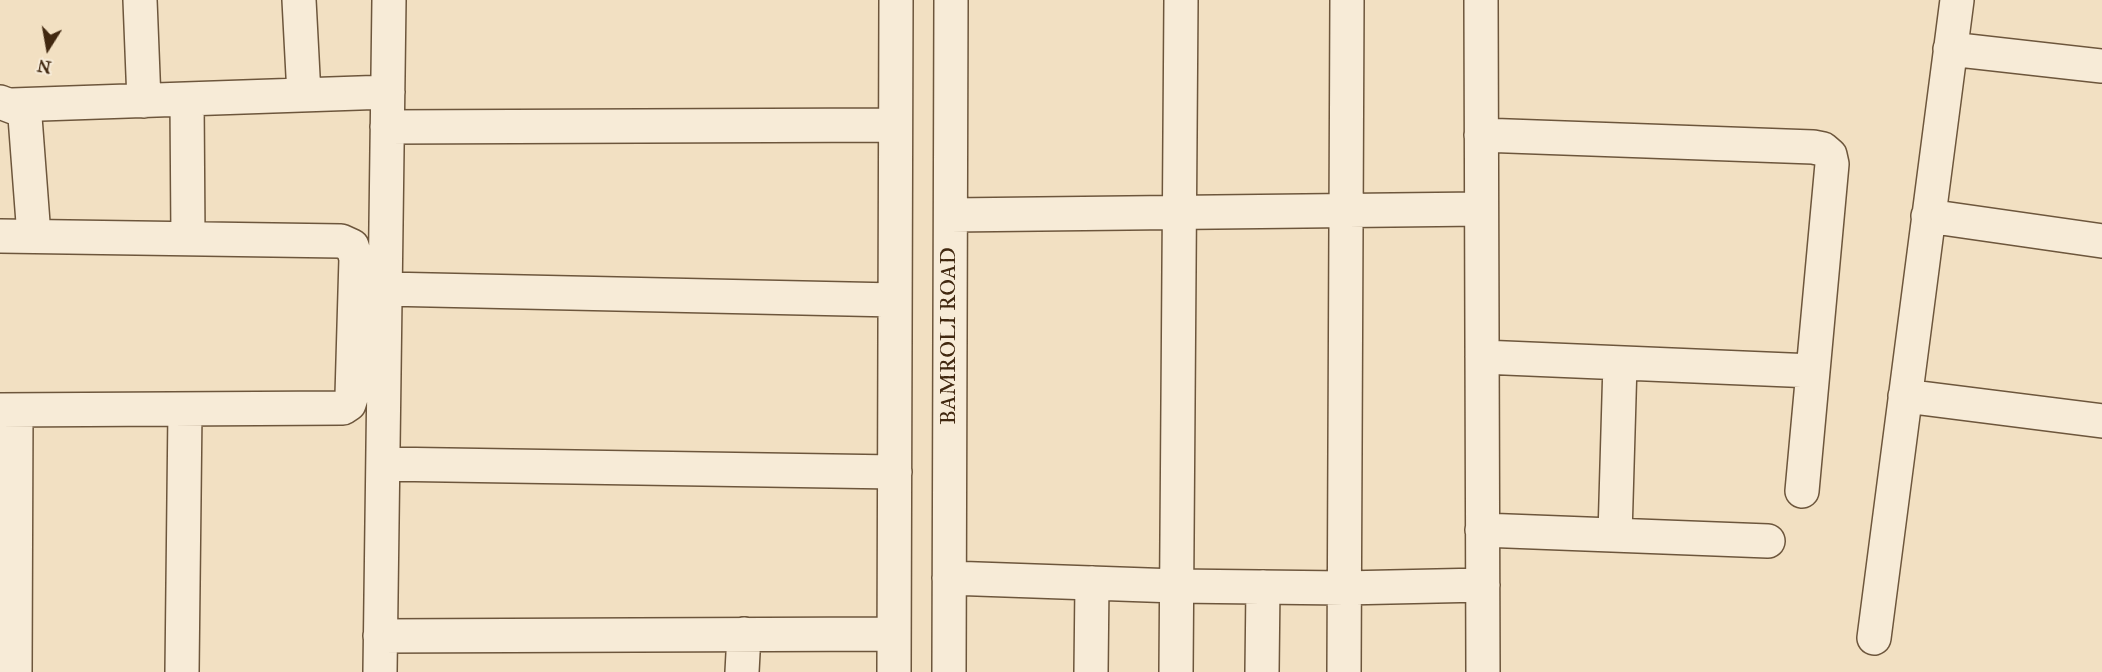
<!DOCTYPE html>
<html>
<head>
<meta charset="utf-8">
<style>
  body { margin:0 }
  #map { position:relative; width:2102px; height:672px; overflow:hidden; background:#f2e0c2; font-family:"IM FELL Great Primer",serif }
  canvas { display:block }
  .north { position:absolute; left:18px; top:18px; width:60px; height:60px; -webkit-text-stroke:4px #f7ebd7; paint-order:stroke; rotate:191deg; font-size:16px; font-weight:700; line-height:24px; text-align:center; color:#412810 }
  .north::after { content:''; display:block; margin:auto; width:21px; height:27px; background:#412810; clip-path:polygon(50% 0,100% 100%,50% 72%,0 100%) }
</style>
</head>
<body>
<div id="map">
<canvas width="2102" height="672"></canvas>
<div class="north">N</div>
</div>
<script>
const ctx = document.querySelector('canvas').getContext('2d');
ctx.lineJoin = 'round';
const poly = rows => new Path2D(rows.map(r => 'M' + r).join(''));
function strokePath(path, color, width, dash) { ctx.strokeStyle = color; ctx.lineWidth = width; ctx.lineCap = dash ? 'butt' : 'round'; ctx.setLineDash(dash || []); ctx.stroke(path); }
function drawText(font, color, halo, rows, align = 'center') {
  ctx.font = font + ' "IM FELL Great Primer",serif'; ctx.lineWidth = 4.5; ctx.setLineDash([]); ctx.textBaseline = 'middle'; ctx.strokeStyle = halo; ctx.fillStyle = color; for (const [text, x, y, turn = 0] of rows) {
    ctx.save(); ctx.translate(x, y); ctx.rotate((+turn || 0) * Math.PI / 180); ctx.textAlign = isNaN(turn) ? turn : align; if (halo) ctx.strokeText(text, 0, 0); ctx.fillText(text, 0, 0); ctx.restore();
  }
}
const minor = poly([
  [140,0,144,101],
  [299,0,304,95],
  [1481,0,1483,672],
  [1950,49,2102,66],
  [187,100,188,238],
  [0,102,21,110,25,117,34,236],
  [12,105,388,92],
  [387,127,895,125],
  [1481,135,1813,147,1823,149,1830,155,1832,164,1802,491],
  [951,215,1481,209],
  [1928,216,2102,241],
  [0,236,341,241,352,246,356,258,352,395,349,404,343,408,0,410],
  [385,289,895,300],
  [1482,357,1813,371],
  [1905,396,2102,421],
  [383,464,895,472],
  [1482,530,1768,541],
  [1615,535,1620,363],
  [949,578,1176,586,1344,588,1483,585],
  [380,636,894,634],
  [1874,638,1957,0],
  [15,672,16,410],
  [182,672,185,410],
  [380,672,389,0],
  [742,672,744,634],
  [894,672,896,0],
  [949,672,951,0],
  [1091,672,1092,583],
  [1176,672,1181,0],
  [1262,672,1263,587],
  [1344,672,1347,0]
]);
strokePath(minor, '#6d563c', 36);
strokePath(minor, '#f7ebd7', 33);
drawText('22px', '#412810', '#f7ebd7', [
  ["BAMROLI ROAD",950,336,-90]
]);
</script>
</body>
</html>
